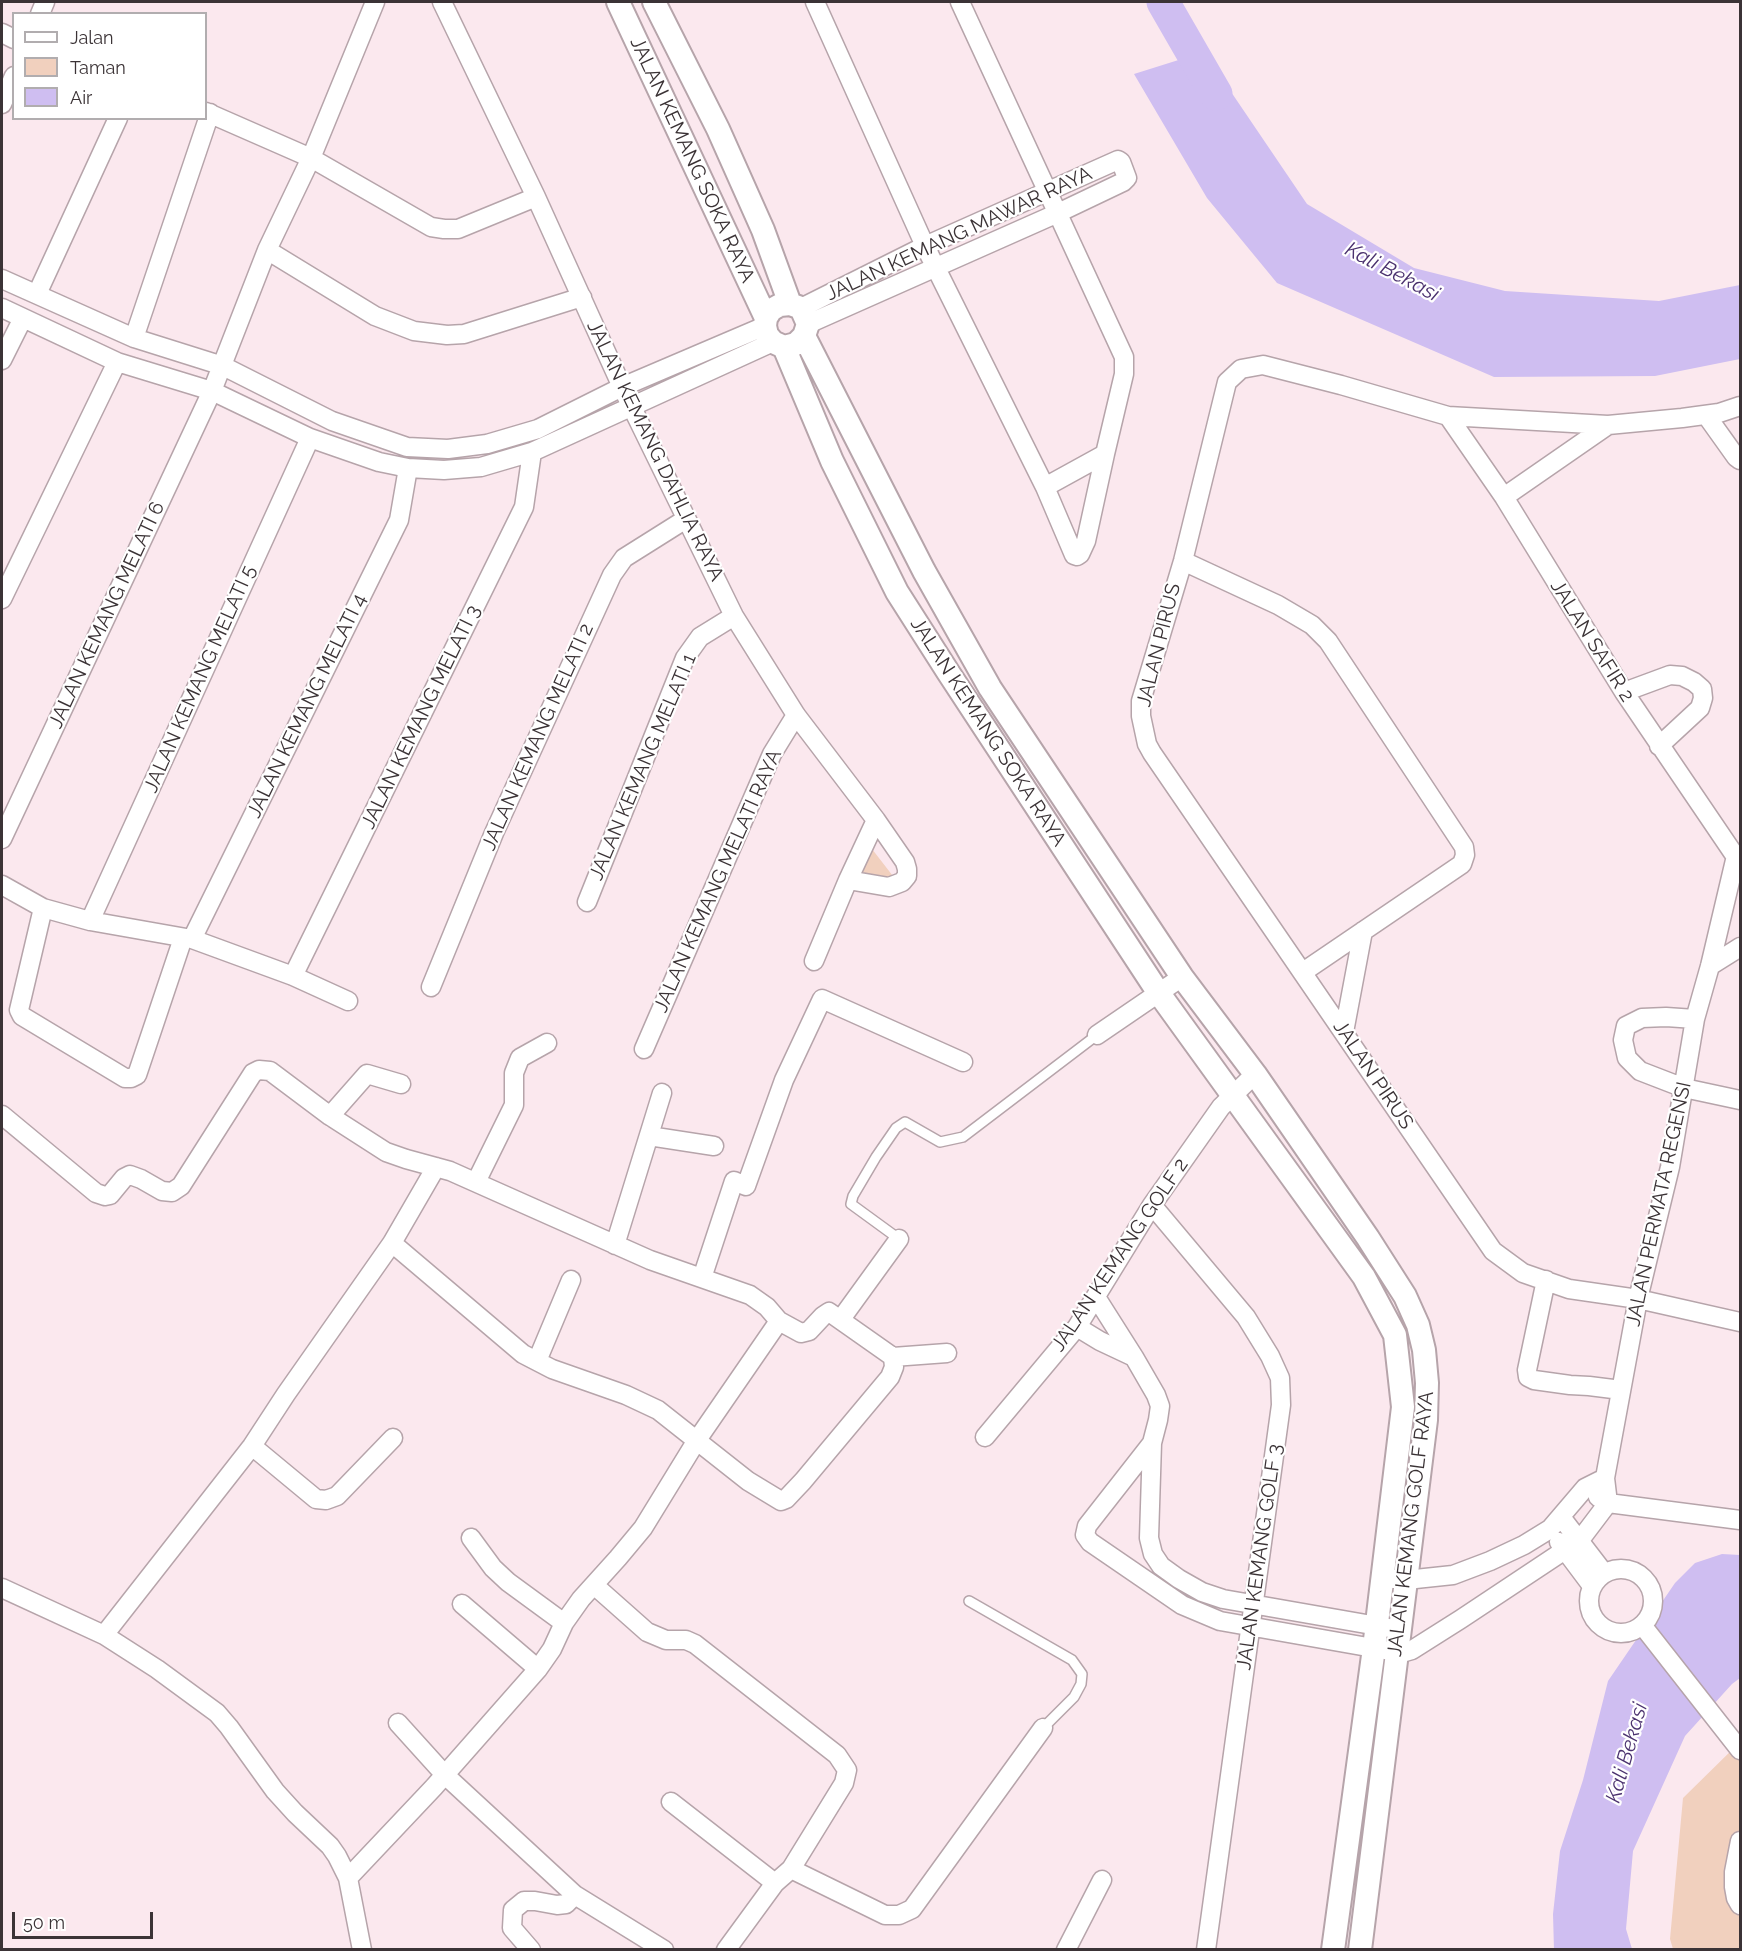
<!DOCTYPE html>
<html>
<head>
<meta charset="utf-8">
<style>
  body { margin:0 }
  #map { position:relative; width:1742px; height:1951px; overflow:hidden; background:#fbe8ee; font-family:Raleway,sans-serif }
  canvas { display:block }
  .frame { position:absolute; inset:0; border:3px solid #3b3336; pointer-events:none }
  .legend { position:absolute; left:12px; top:12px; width:195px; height:108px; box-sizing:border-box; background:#fff; border:2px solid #b1adaf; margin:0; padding:8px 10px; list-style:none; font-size:18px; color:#3b3336 }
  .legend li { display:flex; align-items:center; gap:12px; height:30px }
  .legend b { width:30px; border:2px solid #b1adaf }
  .scale { position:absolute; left:12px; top:1912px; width:141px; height:27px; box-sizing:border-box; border:3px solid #3b3336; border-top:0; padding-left:8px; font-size:18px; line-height:21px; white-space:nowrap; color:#3b3336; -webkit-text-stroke:4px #fff; paint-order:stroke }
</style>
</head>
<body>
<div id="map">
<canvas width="1742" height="1951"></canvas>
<div class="frame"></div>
<ul class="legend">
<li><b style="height:8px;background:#fff"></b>Jalan</li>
<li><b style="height:16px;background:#f1d0be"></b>Taman</li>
<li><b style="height:16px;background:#cfbef1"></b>Air</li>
</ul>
<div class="scale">50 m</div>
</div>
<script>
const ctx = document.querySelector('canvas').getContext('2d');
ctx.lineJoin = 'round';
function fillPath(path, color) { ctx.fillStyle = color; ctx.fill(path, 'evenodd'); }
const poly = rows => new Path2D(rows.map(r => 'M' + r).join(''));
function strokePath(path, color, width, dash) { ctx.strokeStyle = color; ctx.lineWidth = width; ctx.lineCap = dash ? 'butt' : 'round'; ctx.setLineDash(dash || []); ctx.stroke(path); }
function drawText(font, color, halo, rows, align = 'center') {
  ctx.font = font + ' Raleway,sans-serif'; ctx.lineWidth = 4.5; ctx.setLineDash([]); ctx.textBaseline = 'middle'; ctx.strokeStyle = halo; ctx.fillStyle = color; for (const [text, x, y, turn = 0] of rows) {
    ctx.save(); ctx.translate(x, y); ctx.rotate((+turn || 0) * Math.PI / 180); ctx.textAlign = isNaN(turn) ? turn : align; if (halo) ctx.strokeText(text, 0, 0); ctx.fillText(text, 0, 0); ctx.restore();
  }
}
fillPath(poly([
  [872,849,896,880,861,872],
  [1740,1742,1740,1949,1673,1949,1670,1939,1683,1798]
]), '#f1d0be');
fillPath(poly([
  [1204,52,1307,204,1414,268,1505,291,1659,301,1740,285,1740,359,1655,376,1494,377,1277,283,1207,198,1134,74],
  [1722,1554,1740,1555,1740,1678,1732,1684,1685,1736,1633,1851,1626,1929,1632,1949,1554,1950,1553,1914,1560,1851,1583,1780,1608,1681,1675,1583,1695,1563]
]), '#cfbef1');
strokePath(poly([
  [1163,2,1216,94]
]), '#cfbef1', 33);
const service = poly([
  [899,1239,851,1204,853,1196,876,1157,896,1128,905,1122,940,1142,963,1137,1097,1035],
  [969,1601,1072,1660,1082,1674,1081,1684,1074,1697,1043,1728]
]);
const minor = poly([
  [442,2,536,197,622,387,734,616,796,715,876,820,905,862,907,869,907,876,902,882,889,887,848,880],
  [815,2,925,246,1045,487,1105,454,1124,374,1124,357,960,2],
  [40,14,45,2],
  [2,33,14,39],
  [2,104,14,76],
  [206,112,311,158,431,227,444,229,458,229,536,197],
  [267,250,375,316,414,331,447,335,464,334,582,297],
  [2,279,134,338,223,366,332,421,407,447,448,449,487,444,538,429,622,387,765,326],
  [37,294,118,118],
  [2,308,117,362,212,391,310,438,379,462,408,468,444,470,481,467,532,452,773,342],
  [801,308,925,246,1118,160,1121,162,1127,178,1123,182,1058,213,808,324],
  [134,338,210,113],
  [2,360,23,318],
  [1740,406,1719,413,1682,418,1608,425,1448,416,1341,385,1263,365,1241,369,1227,382,1183,561,1141,701,1141,716,1147,744,1152,753,1493,1251,1523,1273,1569,1289,1638,1299,1740,1322],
  [1706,415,1736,457,1740,460],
  [1448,416,1504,497,1624,692,1740,863],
  [1045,487,1074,555,1077,556,1080,554,1086,541,1105,454],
  [1504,497,1608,425],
  [1183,561,1278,605,1312,625,1328,641,1464,847,1465,855,1462,864,1303,972],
  [2,599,117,362],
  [1624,692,1670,675,1682,676,1694,682,1702,689,1703,698,1700,708,1659,746],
  [2,839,212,391,267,250,311,158,375,2],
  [2,885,43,908,90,921,192,939,293,976,348,1001],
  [587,902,685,658,700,637,734,616],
  [43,908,19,1010,22,1016,125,1078,131,1078,137,1075,183,938],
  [90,921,310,438],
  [192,939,399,520,408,468],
  [814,961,848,880,876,820],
  [1710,966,1740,947],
  [293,976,524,507,532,452],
  [431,987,494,833,612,575,624,558,686,519],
  [1695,1019,1666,1017,1642,1018,1626,1026,1623,1040,1627,1058,1640,1071,1684,1088,1740,1100],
  [1344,1032,1363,931],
  [1097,1035,1182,977],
  [644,1049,772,754,796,715],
  [2,1115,96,1193,105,1196,110,1195,124,1178,130,1175,141,1179,162,1191,172,1192,181,1186,253,1073,259,1070,270,1071,330,1116,386,1152,406,1159,450,1171,650,1260,750,1295,767,1307,779,1321,801,1333,809,1331,823,1316,829,1312,893,1357,894,1367,890,1377,803,1481,786,1499,781,1501,748,1481,658,1410,626,1395,552,1369,523,1354,392,1243],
  [330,1116,367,1074,401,1084],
  [649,1136,714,1146],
  [476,1182,514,1105,514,1073,520,1058,547,1043],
  [1152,1205,1246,1317,1270,1356,1280,1378,1281,1405,1206,1950],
  [615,1245,662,1093],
  [702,1278,734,1181,746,1186,784,1080,822,999,963,1062],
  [1546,1280,1527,1370,1528,1377,1534,1380,1570,1385,1589,1386,1621,1390],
  [1096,1297,1134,1357,1156,1395,1160,1406,1158,1420,1152,1443,1149,1538,1153,1554,1161,1566,1179,1579,1202,1592,1223,1599,1389,1628],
  [841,1319,899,1239],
  [1077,1327,1100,1341,1134,1357],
  [893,1357,947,1353],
  [537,1361,571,1280],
  [985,1437,1077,1327,1152,1205,1221,1107,1255,1074],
  [1152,1443,1087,1526,1085,1535,1090,1542,1182,1605,1220,1621,1396,1652,1405,1652,1412,1650,1461,1619,1580,1540,1608,1503,1605,1478,1638,1299,1670,1167,1695,1019,1710,966,1736,856],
  [252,1446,316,1499,326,1500,337,1496,393,1438],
  [1598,1497,1608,1503,1740,1520],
  [1561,1517,1604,1573],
  [471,1538,493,1568,508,1582,564,1623],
  [1559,1542,1592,1586],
  '1589 1601a32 32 0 1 1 64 0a32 32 0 1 1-64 0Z',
  [1382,1578,1406,1580,1453,1575,1490,1561,1524,1545,1550,1529,1585,1488,1605,1478],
  [594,1585,647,1632,666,1640,686,1640,695,1644,837,1755,847,1770,844,1783,791,1869,775,1883,726,1950],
  [2,1588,104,1635,157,1669,217,1713,229,1727,275,1791,295,1813,330,1846,337,1856,348,1878,362,1950],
  [462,1604,538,1669],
  [1642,1625,1740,1750],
  [104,1635,252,1446,286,1394,392,1243,436,1167],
  [398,1723,445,1775,575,1895,664,1950],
  [671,1802,775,1883],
  [1740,1841,1734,1872,1734,1887,1736,1898,1740,1905],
  [791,1869,885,1915,899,1915,912,1909,1043,1728],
  [348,1878,434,1787,538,1669,552,1649,564,1623,581,1599,618,1558,643,1528,697,1440,779,1321],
  [531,1950,512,1928,513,1910,524,1901,535,1901,557,1905,566,1904,575,1895],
  [1066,1950,1102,1880]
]);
const tertiary = poly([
  [618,2,766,318],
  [654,2,718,129,763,230,790,304],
  [790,304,801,308,808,324,804,336,796,344,784,347,773,342,767,335,765,326,766,318,771,310,780,305,790,304],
  [804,336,924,571,990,688,1182,977,1255,1074,1368,1238,1405,1296,1418,1325,1424,1350,1427,1383,1426,1420,1360,1950],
  [784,347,832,461,897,592,948,672,1158,992,1364,1277,1395,1335,1403,1407,1374,1648,1333,1950]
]);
strokePath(service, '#b6a4aa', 12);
strokePath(minor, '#b6a4aa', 21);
strokePath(tertiary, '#b6a4aa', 26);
strokePath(service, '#fff', 9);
strokePath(minor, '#fff', 18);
strokePath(tertiary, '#fff', 22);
drawText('20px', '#3b3336', '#fff', [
  ["JALAN KEMANG SOKA RAYA",692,160,65],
  ["JALAN KEMANG MAWAR RAYA",959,234,-25],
  ["JALAN KEMANG DAHLIA RAYA",655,451,64],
  ["JALAN KEMANG MELATI 6",107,615,-65],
  ["JALAN SAFIR 2",1592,641,58],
  ["JALAN PIRUS",1159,645,-76],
  ["JALAN KEMANG MELATI 5",200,679,-66],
  ["JALAN KEMANG MELATI 4",307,706,-64],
  ["JALAN KEMANG MELATI 3",421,717,-64],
  ["JALAN KEMANG SOKA RAYA",988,732,57],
  ["JALAN KEMANG MELATI 2",538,737,-66],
  ["JALAN KEMANG MELATI 1",643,767,-67],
  ["JALAN KEMANG MELATI RAYA",718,881,-66],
  ["JALAN PIRUS",1373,1075,56],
  ["JALAN PERMATA REGENSI",1659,1204,-78],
  ["JALAN KEMANG GOLF 2",1120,1255,-56],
  ["JALAN KEMANG GOLF RAYA",1411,1524,-83],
  ["JALAN KEMANG GOLF 3",1260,1557,-82]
]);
drawText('italic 21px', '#4b326f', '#fff', [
  ["Kali Bekasi",1392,272,28],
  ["Kali Bekasi",1627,1753,-74]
]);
</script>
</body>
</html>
